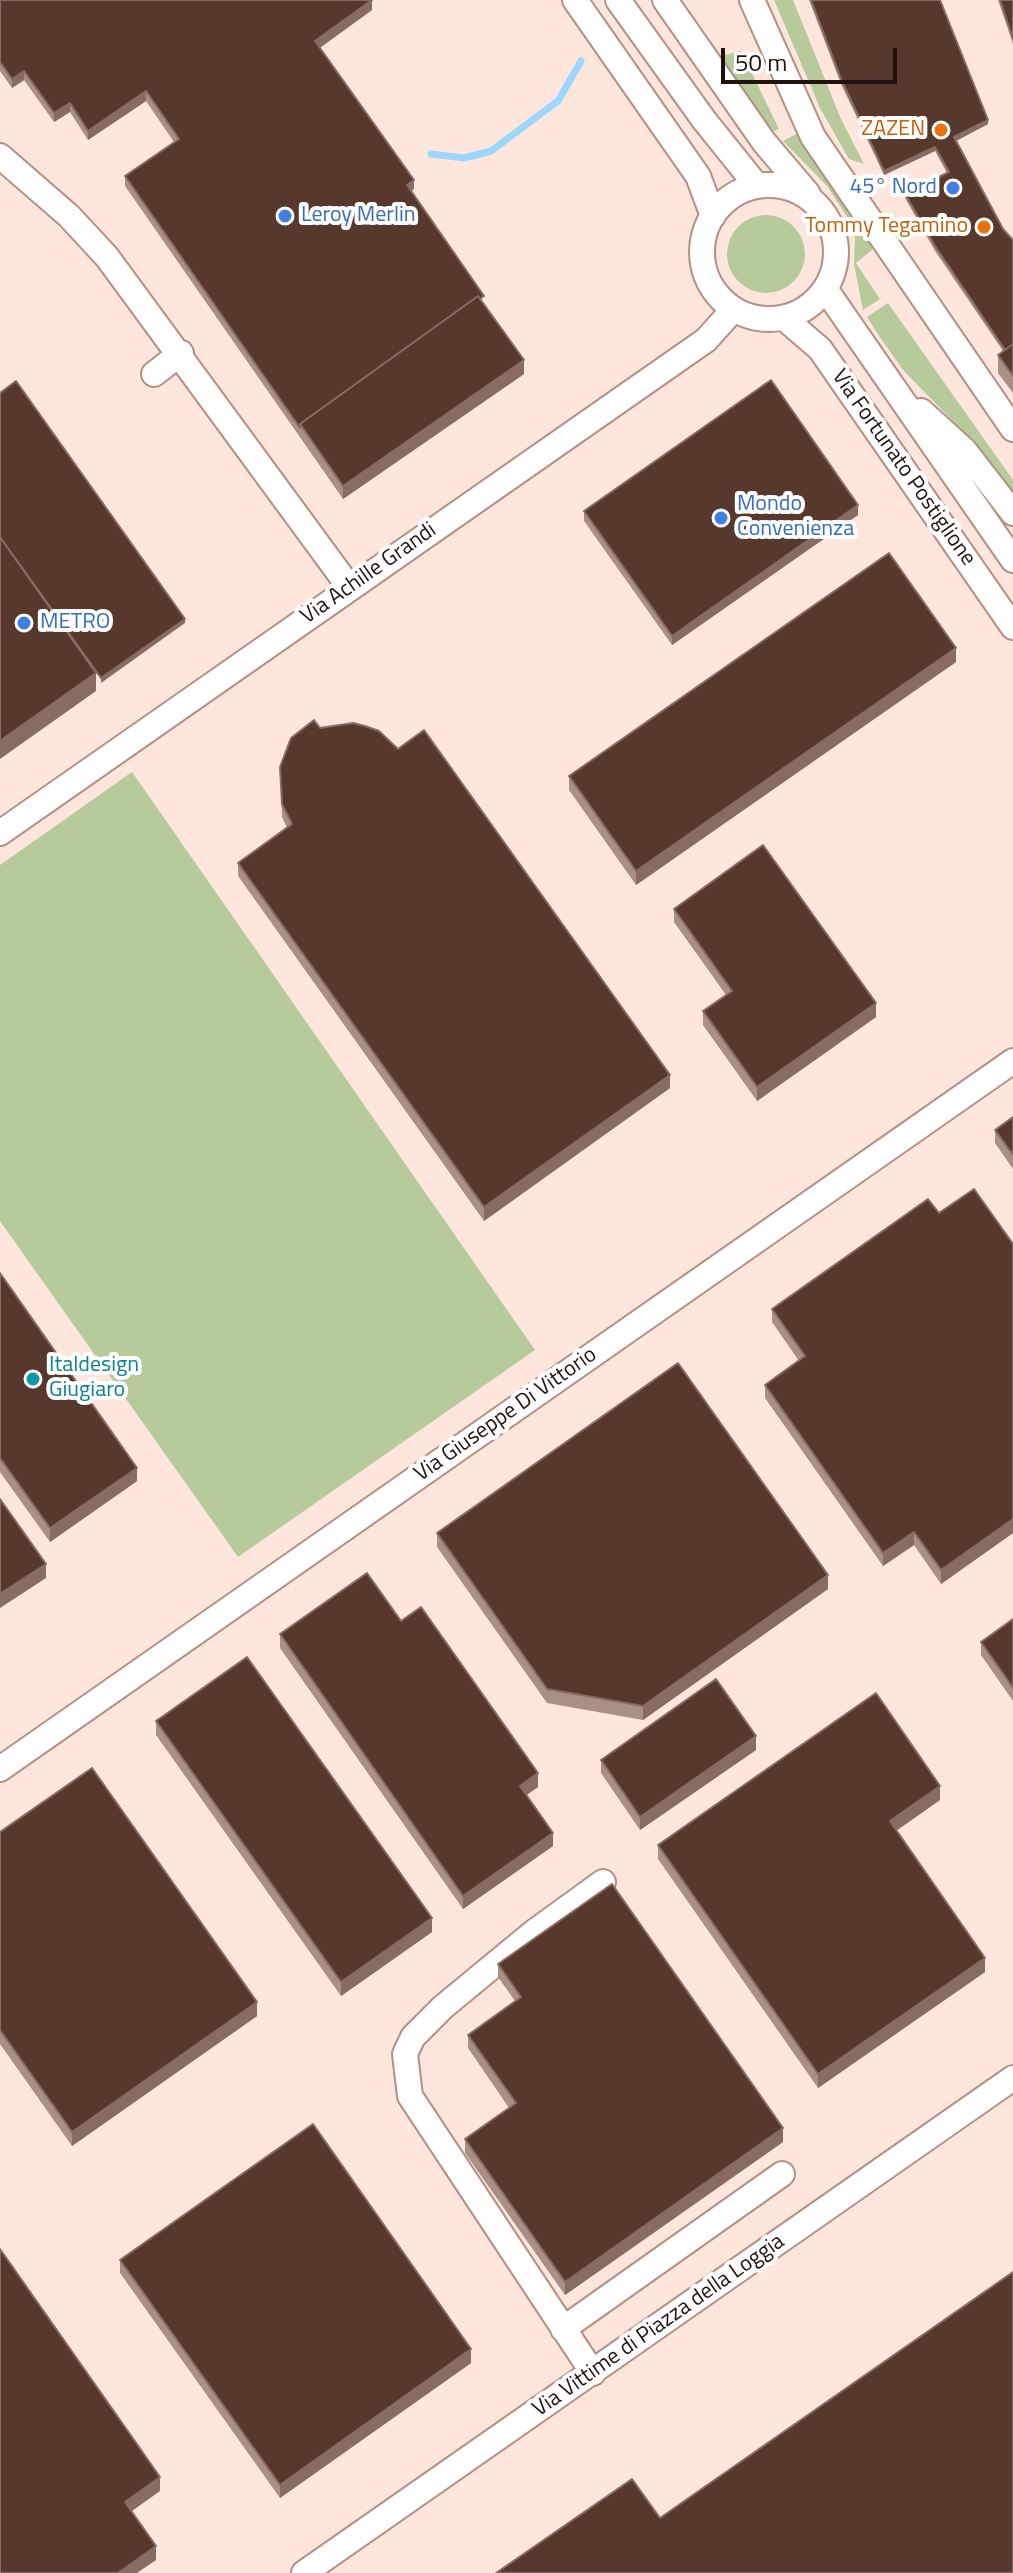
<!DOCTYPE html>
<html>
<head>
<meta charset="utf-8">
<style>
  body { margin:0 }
  #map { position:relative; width:1013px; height:2573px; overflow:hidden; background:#fee6dd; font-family:"Titillium Web",sans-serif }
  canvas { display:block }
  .scale { position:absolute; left:721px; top:48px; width:176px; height:36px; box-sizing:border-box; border:4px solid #20120d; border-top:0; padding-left:10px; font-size:24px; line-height:28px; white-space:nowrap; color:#20120d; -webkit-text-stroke:6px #fff; paint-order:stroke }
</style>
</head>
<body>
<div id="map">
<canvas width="1013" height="2573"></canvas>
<div class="scale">50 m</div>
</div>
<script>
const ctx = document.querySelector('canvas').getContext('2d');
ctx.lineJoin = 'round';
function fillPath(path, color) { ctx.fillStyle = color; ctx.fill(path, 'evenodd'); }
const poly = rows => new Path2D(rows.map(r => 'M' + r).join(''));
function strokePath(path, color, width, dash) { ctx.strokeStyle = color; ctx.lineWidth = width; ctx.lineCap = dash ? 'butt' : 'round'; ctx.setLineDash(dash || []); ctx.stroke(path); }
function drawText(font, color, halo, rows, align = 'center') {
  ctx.font = font + ' "Titillium Web",sans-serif'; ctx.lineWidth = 8; ctx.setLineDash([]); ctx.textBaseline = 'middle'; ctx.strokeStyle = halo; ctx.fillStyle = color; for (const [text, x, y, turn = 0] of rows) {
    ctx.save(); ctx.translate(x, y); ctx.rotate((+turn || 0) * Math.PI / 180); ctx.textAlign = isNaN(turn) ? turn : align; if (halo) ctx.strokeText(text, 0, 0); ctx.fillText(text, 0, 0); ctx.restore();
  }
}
fillPath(poly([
  [774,0,793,0,841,119,864,164,849,159,820,108],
  [741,51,779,129,774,131,748,101,716,57],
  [800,132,873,249,856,263,880,299,863,310,854,264,855,238,849,220,827,186,783,141],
  '727 254a39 39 0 1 1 78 0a39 39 0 1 1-78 0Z',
  [888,303,1013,480,1013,496,973,442,903,370,877,333,867,317],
  [132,772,535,1350,238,1557,0,1221,0,865]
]), '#b6ca9c');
strokePath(poly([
  [431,154,464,158,491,151,558,101,581,61]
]), '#9cd7ff', 7);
const minor = poly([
  [575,0,698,176,713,216],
  [618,0,704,120,757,186],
  [665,0,764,142,808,194],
  [752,0,813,137,1013,429],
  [0,156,69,216,107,257,350,588],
  '702 252a67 67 0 1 1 134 0a67 67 0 1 1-134 0Z',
  [826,290,1013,560],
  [784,318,820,349,1013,627],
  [154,374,181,353],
  [921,411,965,451,1013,513],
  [0,833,706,340,733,310],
  [0,1769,1013,1061],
  [563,2329,782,2174],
  [593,2373,410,2096,405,2054,413,2037,443,2007,534,1932,603,1882],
  [304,2573,1013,2078]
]);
strokePath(minor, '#b49082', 28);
strokePath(minor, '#fff', 24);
fillPath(poly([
  [0,0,372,10,320,48,414,189,411,191,484,305,524,374,343,499,125,186,125,176,174,142,146,101,88,140,70,112,54,122,24,80,12,88,0,71],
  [809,0,940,0,988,124,956,141,1003,229,1013,240,1013,393,998,373,998,355,1003,351,935,251,905,198,905,194,947,173,935,151,884,175,841,84],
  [998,0,1013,0,1013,44],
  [584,511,858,515,672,645,584,521],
  [956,662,636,885,569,790,569,776],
  [320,728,670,1088,484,1221,238,876,238,863,287,828,282,817,280,767],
  [674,909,876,1017,757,1101,703,1025,703,1011,726,995,674,922],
  [1013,1117,1013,1169,995,1143,995,1130],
  [939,1213,1013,1244,1013,1533,941,1584,914,1545,883,1566,765,1398,765,1385,799,1361,772,1322,772,1309],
  [0,1273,137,1481,50,1542,0,1472],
  [437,1533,828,1589,643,1720,547,1703,437,1547],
  [1013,1619,1013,1701,981,1655,981,1642],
  [401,1621,538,1787,527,1795,553,1846,463,1909,280,1648,280,1634],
  [156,1721,432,1932,341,1996,156,1735],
  [756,1750,640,1830,601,1773,601,1760],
  [940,1800,896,1831,985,1972,818,2088,658,1859,658,1845],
  [0,1832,257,2016,72,2146,0,2044],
  [498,1964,783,2142,565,2295,465,2153,465,2139,509,2108,468,2048,468,2035,515,2001,498,1977],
  [120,2260,471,2363,280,2498,120,2273]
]), '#aa8f84');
fillPath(poly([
  [372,0,372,10,315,51,315,41],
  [24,71,24,80,12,88,12,79],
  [146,91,146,101,88,140,88,131],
  [70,103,70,112,54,122,54,113],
  [988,120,988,124,954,142,954,137],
  [935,147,935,151,884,175,884,171],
  [414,180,414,189,407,194,407,185],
  [524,360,524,374,343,499,343,486],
  [858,505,858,515,672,645,672,636],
  [185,619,185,623,101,683,101,678],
  [956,648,956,662,636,885,636,871],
  [96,673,96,691,0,759,0,741],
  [876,1003,876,1017,757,1101,757,1087],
  [670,1075,670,1088,484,1221,484,1207],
  [137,1468,137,1481,50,1542,50,1528],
  [1013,1519,1013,1533,941,1584,941,1570],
  [914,1532,914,1545,883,1566,883,1553],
  [46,1564,46,1578,0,1608,0,1594],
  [828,1575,828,1589,643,1720,643,1706],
  [756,1736,756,1750,640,1830,640,1817],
  [538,1773,538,1787,520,1799,520,1786],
  [940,1786,940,1800,890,1835,890,1821],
  [553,1833,553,1846,463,1909,463,1896],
  [432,1918,432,1932,341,1996,341,1982],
  [985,1958,985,1972,818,2088,818,2074],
  [257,2002,257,2016,72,2146,72,2132],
  [783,2128,783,2142,565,2295,565,2282],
  [471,2349,471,2363,280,2498,280,2485],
  [160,2477,160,2491,125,2516,125,2502],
  [156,2546,156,2560,137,2573,118,2573]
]), '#896c61');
const building = poly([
  [0,0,372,0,315,41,414,180,407,185,484,296,480,299,478,296,300,424,300,428,125,176,179,139,146,91,88,131,70,103,54,113,24,71,12,79,0,62,0,0],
  [811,0,940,0,988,120,954,137,1003,229,1013,240,1013,344,1005,350,935,246,905,194,949,172,935,147,884,171,841,79,811,0],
  [1000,0,1013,0,1013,39,1000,0],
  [478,296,524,360,343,486,300,424,478,296],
  [1013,344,1013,376,998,355,1013,344],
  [771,380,858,505,672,636,584,511,771,380],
  [16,381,185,619,101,678,0,537,0,393,16,381],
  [0,537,96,673,0,741,0,537],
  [889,553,956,648,636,871,569,776,889,553],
  [314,720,320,728,353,723,365,726,379,731,398,749,424,730,670,1075,484,1207,238,863,292,824,282,804,280,767,291,738,314,720],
  [763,845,876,1003,757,1087,703,1011,732,991,674,909,763,845],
  [1013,1117,1013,1155,995,1130,1013,1117],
  [974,1189,1013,1244,1013,1519,941,1570,914,1532,883,1553,765,1385,805,1356,772,1309,928,1199,939,1213,974,1189],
  [0,1273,137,1468,50,1528,0,1458,0,1273],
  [678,1363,828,1575,643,1706,547,1689,437,1533,678,1363],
  [0,1499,46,1564,0,1594,0,1499],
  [367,1573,401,1621,421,1607,538,1773,520,1786,553,1833,463,1896,280,1634,367,1573],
  [1013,1619,1013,1688,981,1642,1013,1619],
  [247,1657,432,1918,341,1982,156,1721,247,1657],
  [716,1679,756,1736,640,1817,601,1760,716,1679],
  [876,1693,940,1786,890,1821,985,1958,818,2074,658,1845,876,1693],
  [92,1768,257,2002,72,2132,0,2030,0,1832,92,1768],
  [612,1884,783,2128,565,2282,465,2139,516,2103,468,2035,521,1997,498,1964,612,1884],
  [313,2124,471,2349,280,2485,120,2260,313,2124],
  [0,2249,160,2477,125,2502,156,2546,118,2573,0,2573,0,2249],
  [1013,2272,1013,2573,496,2573,632,2479,660,2518,1013,2272]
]);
fillPath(building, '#57382c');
strokePath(building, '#896c61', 2);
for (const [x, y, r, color] of [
  [941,130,8,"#e8710a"],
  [953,188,8,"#3f7fe0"],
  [285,216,8,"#3f7fe0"],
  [984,227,8,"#e8710a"],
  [721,518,8,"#3f7fe0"],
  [24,623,8,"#3f7fe0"],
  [33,1379,8,"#0f9aa8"]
]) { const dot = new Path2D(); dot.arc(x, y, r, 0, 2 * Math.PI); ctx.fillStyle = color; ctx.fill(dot); strokePath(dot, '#fff', 3); }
drawText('22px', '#c56008', '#fff', [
  ["ZAZEN",925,130],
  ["Tommy Tegamino",968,227]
], 'right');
drawText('22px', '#366cbe', '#fff', [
  ["45° Nord",937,188,"right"],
  ["Leroy Merlin",301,216],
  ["Mondo",737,505],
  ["Convenienza",737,530],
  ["METRO",40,623]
], 'left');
drawText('22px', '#20120d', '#fff', [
  ["Via Fortunato Postiglione",903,468,55],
  ["Via Achille Grandi",369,574,-35],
  ["Via Giuseppe Di Vittorio",506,1415,-35],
  ["Via Vittime di Piazza della Loggia",659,2326,-35]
]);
drawText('22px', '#0d838f', '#fff', [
  ["Italdesign",49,1366],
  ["Giugiaro",49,1391]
], 'left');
</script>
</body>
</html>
